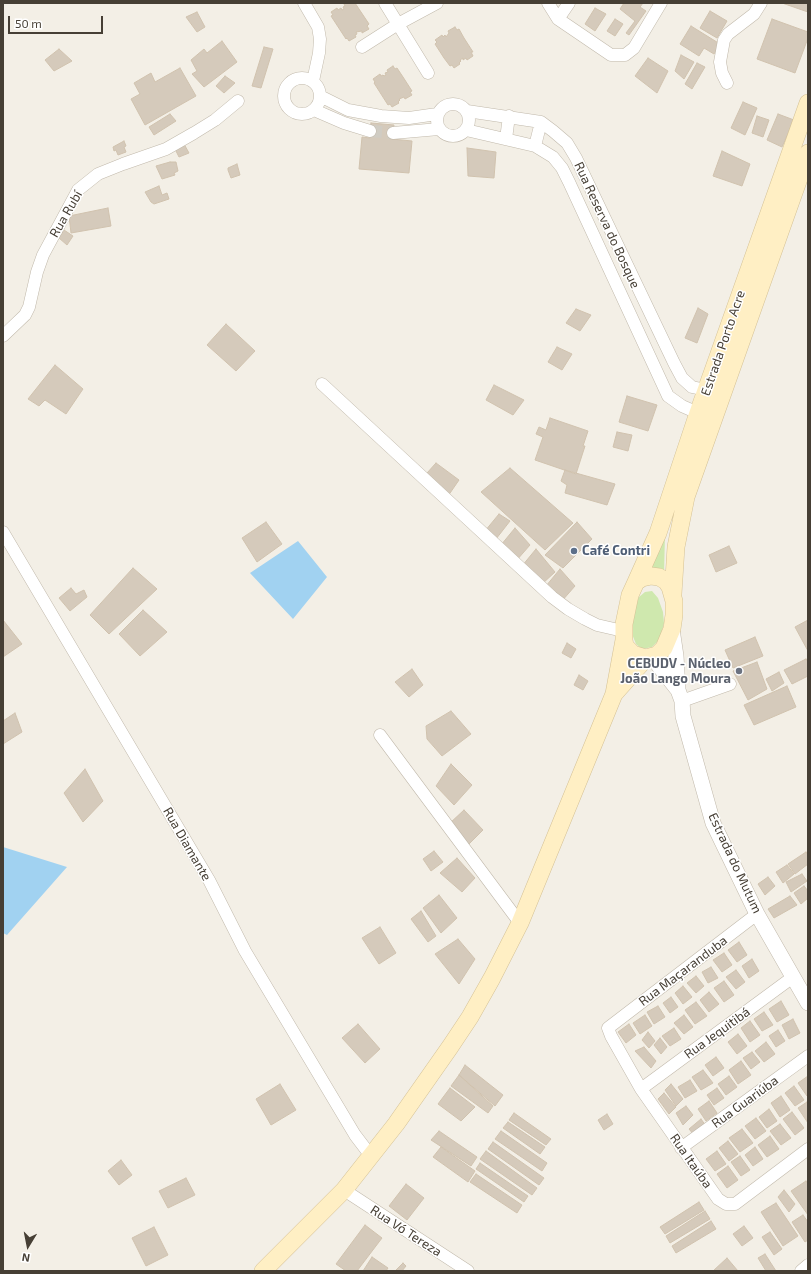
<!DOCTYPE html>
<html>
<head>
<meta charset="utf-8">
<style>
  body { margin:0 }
  #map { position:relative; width:811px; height:1274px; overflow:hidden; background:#f3efe6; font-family:"Exo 2",sans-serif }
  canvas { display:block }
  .frame { position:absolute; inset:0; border:4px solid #463f35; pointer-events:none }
  .north { position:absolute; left:8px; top:1226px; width:40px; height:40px; -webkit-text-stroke:3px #fff; paint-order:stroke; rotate:190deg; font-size:11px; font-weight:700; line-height:16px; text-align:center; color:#463f35 }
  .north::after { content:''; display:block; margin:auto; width:14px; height:18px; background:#463f35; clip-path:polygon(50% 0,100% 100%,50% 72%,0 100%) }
  .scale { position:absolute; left:8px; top:16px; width:95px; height:18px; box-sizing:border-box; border:2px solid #463f35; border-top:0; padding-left:5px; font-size:12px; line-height:14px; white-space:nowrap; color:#463f35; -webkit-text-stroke:3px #fff; paint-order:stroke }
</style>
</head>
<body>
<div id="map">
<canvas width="811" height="1274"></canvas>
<div class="frame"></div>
<div class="north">N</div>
<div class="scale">50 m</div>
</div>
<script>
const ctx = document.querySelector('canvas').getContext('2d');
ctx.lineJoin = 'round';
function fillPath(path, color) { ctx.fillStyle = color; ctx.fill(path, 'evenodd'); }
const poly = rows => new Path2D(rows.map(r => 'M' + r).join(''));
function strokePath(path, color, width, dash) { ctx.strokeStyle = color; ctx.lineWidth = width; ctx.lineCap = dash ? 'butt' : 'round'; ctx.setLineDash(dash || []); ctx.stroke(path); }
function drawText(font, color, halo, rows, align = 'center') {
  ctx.font = font + ' "Exo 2",sans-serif'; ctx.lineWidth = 3; ctx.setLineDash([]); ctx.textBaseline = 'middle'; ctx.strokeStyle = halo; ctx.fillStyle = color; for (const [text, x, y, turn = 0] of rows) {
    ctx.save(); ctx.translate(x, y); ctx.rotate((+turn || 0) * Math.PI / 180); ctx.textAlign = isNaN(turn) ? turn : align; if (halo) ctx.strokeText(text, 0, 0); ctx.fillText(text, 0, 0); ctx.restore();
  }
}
fillPath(poly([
  [665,533,664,575,648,572],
  [652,591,658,598,663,612,664,623,660,639,652,647,642,649,636,644,632,634,634,606,639,597,645,592]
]), '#cfe8ae');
fillPath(poly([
  [298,541,327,577,293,619,250,573],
  [3,847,67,867,7,935,3,933]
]), '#a1d2f1');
const building = poly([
  [346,3,355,3,369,24,367,26,369,29,362,33,362,31,356,32,357,34,355,35,356,37,349,41,347,38,346,39,331,16,333,15,331,12,337,8,338,10,341,8,342,10,344,9,343,7,345,6,344,4,346,3],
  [624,3,643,3,640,7,646,11,629,35,626,33,635,21,620,9,624,3],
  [782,3,808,3,808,12,782,3],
  [595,8,606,14,595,31,585,24,595,8],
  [710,11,727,21,717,38,700,28,710,11],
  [197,12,205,27,197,32,186,17,197,12],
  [615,19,623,24,615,36,607,31,615,19],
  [772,19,808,32,808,38,795,73,757,59,772,19],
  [691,26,720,44,714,54,704,48,699,56,680,44,691,26],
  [455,27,457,30,459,29,464,38,473,52,471,52,473,56,467,60,466,58,463,60,463,58,460,60,461,61,459,63,460,64,454,68,452,65,450,66,444,58,435,44,437,42,435,40,442,35,443,37,445,35,446,37,449,33,448,31,455,27],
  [222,41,237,62,204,87,192,74,197,71,191,60,204,49,207,53,222,41],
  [264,47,273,49,261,88,252,86,264,47],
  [59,49,72,61,54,71,45,60,59,49],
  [681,55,694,62,684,79,675,71,681,55],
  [648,58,668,71,657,93,635,76,648,58],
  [697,63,705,67,692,89,685,84,697,63],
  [393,66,395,69,397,68,403,77,412,91,410,92,412,95,405,99,404,97,399,99,400,100,398,102,399,103,392,107,390,104,388,105,374,83,375,82,373,79,380,74,381,76,383,75,384,76,386,75,385,73,388,72,387,70,393,66],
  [180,68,196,96,145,125,131,99,140,94,134,83,151,73,155,82,180,68],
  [225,76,235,83,224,93,216,86,225,76],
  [743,102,757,108,745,135,731,128,743,102],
  [170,114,176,121,154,135,149,127,170,114],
  [778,114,794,120,782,147,767,140,778,114],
  [757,116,769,120,763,137,752,133,757,116],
  [371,123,394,125,392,139,412,141,409,173,359,169,362,137,370,138,371,123],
  [124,141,126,146,124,147,126,152,118,155,116,150,114,151,113,147,124,141],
  [184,144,189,153,179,157,175,149,184,144],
  [467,148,496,152,494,178,468,176,467,148],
  [722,151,750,164,742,186,713,176,722,151],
  [170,162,176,162,178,171,174,173,175,175,162,179,156,166,170,162],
  [237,164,240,175,231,178,228,170,228,168,237,164],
  [159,186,162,195,167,193,169,199,154,204,151,202,145,192,159,186],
  [108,208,111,226,71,233,69,216,108,208],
  [64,230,73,236,67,245,59,238,64,230],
  [698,308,708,314,697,343,685,338,698,308],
  [576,309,591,315,580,331,566,323,576,309],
  [226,324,255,351,236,371,207,345,226,324],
  [557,347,572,354,562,370,548,362,557,347],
  [55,365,83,389,66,414,45,400,39,406,28,399,55,365],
  [494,385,524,400,513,415,486,400,494,385],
  [627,396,657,405,648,431,619,422,627,396],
  [550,418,588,431,583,446,585,446,576,474,535,460,543,437,536,434,539,427,546,430,550,418],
  [617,432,632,435,628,451,613,447,617,432],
  [436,463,459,480,448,496,427,473,436,463],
  [510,468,573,523,545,550,481,492,510,468],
  [565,470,615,484,607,505,565,493,567,485,561,481,565,470],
  [499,514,510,521,496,539,485,531,499,514],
  [266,522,282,544,257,562,242,538,266,522],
  [577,522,592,539,563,568,545,555,577,522],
  [515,528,530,545,516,561,501,545,515,528],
  [729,546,737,563,716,572,709,555,729,546],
  [536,549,555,572,541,585,522,566,536,549],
  [133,568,157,589,109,634,90,615,133,568],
  [560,569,575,586,561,602,546,586,560,569],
  [71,588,76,594,84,590,87,597,70,611,59,598,71,588],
  [143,610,167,632,140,656,119,634,143,610],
  [3,620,22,644,3,657,3,620],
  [808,620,808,651,795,627,808,620],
  [755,637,763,656,733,668,725,650,755,637],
  [567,643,576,649,571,658,562,653,567,643],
  [806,659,808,662,808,676,792,684,784,670,806,659],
  [757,662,767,689,748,700,733,671,757,662],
  [412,669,423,685,409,697,395,682,412,669],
  [779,672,784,683,772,691,766,679,779,672],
  [579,675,588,681,583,690,574,685,579,675],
  [787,686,796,707,754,725,744,705,787,686],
  [451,711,471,734,442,756,427,739,426,726,451,711],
  [15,713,22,732,3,744,3,721,15,713],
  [451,764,472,785,454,805,436,786,451,764],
  [85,769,103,801,83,822,64,793,85,769],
  [464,810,483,830,469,844,449,824,464,810],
  [434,851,443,862,431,871,423,859,434,851],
  [806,852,808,855,808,864,795,874,788,864,806,852],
  [457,858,475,878,462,892,440,873,457,858],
  [787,865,794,874,783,883,776,872,787,865],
  [802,874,807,881,791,892,786,882,802,874],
  [768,877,775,886,765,895,758,884,768,877],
  [804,886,808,891,808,898,801,904,794,893,804,886],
  [439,895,457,918,441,933,423,908,439,895],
  [790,896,797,905,774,918,768,909,790,896],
  [421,911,436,936,428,942,411,919,421,911],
  [380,927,396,953,379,964,362,938,380,927],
  [458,939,475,959,459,984,435,954,458,939],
  [739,942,747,955,737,962,728,950,739,942],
  [724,953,732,965,722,972,713,960,724,953],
  [752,959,759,971,749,978,742,966,752,959],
  [711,967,718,978,708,983,702,972,711,967],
  [736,970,745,982,736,989,726,977,736,970],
  [696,976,704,986,696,993,687,983,696,976],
  [724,981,734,995,724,1002,714,988,724,981],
  [683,986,692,997,683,1004,675,993,683,986],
  [709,992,719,1004,709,1012,700,1000,709,992],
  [671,997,678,1007,670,1013,663,1003,671,997],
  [781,1001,789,1015,777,1022,769,1009,781,1001],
  [696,1002,707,1016,695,1024,685,1010,696,1002],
  [658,1006,665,1017,654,1024,647,1012,658,1006],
  [764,1012,773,1025,762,1031,754,1019,764,1012],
  [645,1015,652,1026,640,1034,633,1023,645,1015],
  [684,1015,693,1027,684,1034,674,1023,684,1015],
  [793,1019,800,1033,789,1039,782,1025,793,1019],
  [750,1021,760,1035,750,1042,741,1028,750,1021],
  [358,1024,380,1049,365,1063,342,1038,358,1024],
  [629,1024,636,1035,626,1043,618,1032,629,1024],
  [674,1028,681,1039,670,1046,662,1036,674,1028],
  [778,1030,785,1041,776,1047,769,1036,778,1030],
  [648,1032,655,1041,649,1048,642,1040,648,1032],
  [738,1034,747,1046,737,1054,728,1042,738,1034],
  [660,1038,667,1047,661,1054,654,1045,660,1038],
  [766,1042,775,1054,764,1062,755,1051,766,1042],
  [644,1047,656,1061,651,1068,635,1051,644,1047],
  [752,1052,760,1062,751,1069,743,1058,752,1052],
  [716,1057,724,1068,713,1076,705,1065,716,1057],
  [741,1061,751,1075,738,1084,729,1070,741,1061],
  [465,1065,503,1095,495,1106,459,1075,465,1065],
  [703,1070,713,1083,701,1090,692,1077,703,1070],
  [459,1075,493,1106,488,1113,451,1086,459,1075],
  [729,1076,737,1087,726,1095,718,1084,729,1076],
  [808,1076,808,1095,807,1096,798,1083,808,1076],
  [690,1080,697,1091,685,1098,678,1087,690,1080],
  [280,1084,296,1110,271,1125,256,1099,280,1084],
  [671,1084,683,1099,676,1106,665,1090,671,1084],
  [794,1086,804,1100,795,1106,785,1093,794,1086],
  [450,1088,475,1107,461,1121,438,1104,450,1088],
  [717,1088,724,1098,714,1105,707,1095,717,1088],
  [664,1093,676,1107,669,1114,658,1099,664,1093],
  [781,1096,790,1110,780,1117,771,1103,781,1096],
  [709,1101,717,1113,706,1121,698,1109,709,1101],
  [807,1102,808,1104,808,1123,798,1108,807,1102],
  [686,1106,693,1115,683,1125,676,1113,686,1106],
  [769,1109,777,1121,767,1128,759,1117,769,1109],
  [792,1112,804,1128,795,1135,783,1119,792,1112],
  [514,1113,551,1139,546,1145,509,1120,514,1113],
  [607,1114,613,1124,604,1130,598,1120,607,1114],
  [756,1118,766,1131,755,1139,745,1126,756,1118],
  [701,1119,706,1126,694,1135,689,1129,701,1119],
  [508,1122,545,1147,540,1154,503,1128,508,1122],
  [780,1124,791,1138,781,1145,770,1131,780,1124],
  [742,1129,753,1143,740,1152,729,1138,742,1129],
  [439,1131,477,1157,471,1166,431,1140,439,1131],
  [501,1131,547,1163,542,1171,495,1139,501,1131],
  [770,1136,779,1149,767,1157,758,1145,770,1136],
  [728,1141,738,1154,729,1161,719,1148,728,1141],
  [493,1142,544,1178,539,1185,488,1149,493,1142],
  [441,1147,475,1171,468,1182,433,1157,441,1147],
  [755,1147,763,1159,753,1166,745,1155,755,1147],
  [486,1151,537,1188,532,1195,480,1159,486,1151],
  [717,1151,726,1164,715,1171,706,1159,717,1151],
  [740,1156,750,1170,741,1176,731,1162,740,1156],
  [121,1160,132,1175,119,1185,108,1171,121,1160],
  [480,1163,528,1196,524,1202,476,1169,480,1163],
  [728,1166,738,1180,727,1188,717,1174,728,1166],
  [476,1174,522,1205,517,1213,470,1182,476,1174],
  [186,1178,195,1195,168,1208,159,1191,186,1178],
  [806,1181,808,1184,808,1215,791,1191,806,1181],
  [406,1184,424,1198,407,1220,389,1206,406,1184],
  [784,1190,795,1204,789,1212,778,1197,784,1190],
  [699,1202,704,1210,665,1234,660,1227,699,1202],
  [776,1203,798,1236,783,1246,761,1212,776,1203],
  [705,1211,710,1219,670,1243,666,1236,705,1211],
  [803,1215,808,1222,808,1240,805,1242,792,1222,803,1215],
  [711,1221,716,1229,676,1253,672,1246,711,1221],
  [365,1225,382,1238,357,1271,346,1271,336,1264,365,1225],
  [744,1226,753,1238,742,1246,733,1234,744,1226],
  [154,1227,168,1255,146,1266,132,1238,154,1227],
  [770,1232,782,1249,774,1255,762,1237,770,1232],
  [765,1254,776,1271,766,1271,758,1258,765,1254],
  [372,1257,388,1268,386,1271,363,1271,372,1257],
  [727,1258,738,1271,713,1271,727,1258],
  [403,1263,406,1266,402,1271,395,1271,403,1263]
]);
fillPath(building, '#d5cabb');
strokePath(building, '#d0c2ae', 1);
strokePath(poly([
  [370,131,393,133]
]), '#d0ccc3', 12, [12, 6]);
const minor = poly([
  [304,3,318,27,320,39,319,53,313,81],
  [385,3,428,73],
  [548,3,558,19,611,55,625,55,634,48,661,3],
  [558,19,569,3],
  [362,47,398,24,437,3],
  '284 96a18 18 0 1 1 36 0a18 18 0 1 1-36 0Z',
  [727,83,722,73,720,62,724,40,728,34,754,14,761,3],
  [320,96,348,110,381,116,409,118,437,114],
  '437 120a16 16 0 1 1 32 0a16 16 0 1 1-32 0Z',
  [314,110,344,123,370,131],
  [467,111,541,122,553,131,567,143,576,158,674,363,682,378,692,387,706,390],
  [466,130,535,146,553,157,562,168,569,182,668,396,682,406,698,413],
  [393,133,439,129],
  [506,139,509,116],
  [535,146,541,122],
  [3,336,25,315,29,307,37,272,43,255,78,190,98,174,123,164,166,149,194,133,215,120,238,101],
  [322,384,552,597,568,609,585,619,597,625,623,631],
  [3,532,209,880,245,951,355,1135,371,1156],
  [682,701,730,684],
  [380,735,520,923],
  [757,914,608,1028,611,1036,641,1089,718,1199,726,1204,735,1204,808,1149],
  [641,1089,793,977],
  [681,1148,808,1056],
  [344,1190,468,1271],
  [801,1271,808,1265]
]);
const tertiary = poly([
  [672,629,676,656,678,690,682,701,683,716,713,823,757,914,808,1003],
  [652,657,678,690]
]);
const secondary = poly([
  [651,576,659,577,666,581,670,587,674,601,674,615,672,629,664,648,657,655,646,658,633,654,625,646,624,640,624,624,630,595,636,582,642,578,651,576],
  [636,582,658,533,698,413,808,103],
  [673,594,676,547,686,497,808,153],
  [614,694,646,658],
  [263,1271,344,1190,396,1124,450,1047,470,1017,492,978,520,923,614,694,624,640]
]);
strokePath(minor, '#c1b9ab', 13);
strokePath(tertiary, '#c1b9ab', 16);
strokePath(secondary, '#d4c195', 18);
strokePath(minor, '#fff', 12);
strokePath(tertiary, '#fff', 15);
strokePath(secondary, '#ffefc4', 17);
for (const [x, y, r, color] of [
  [574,551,4,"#5c6f8a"],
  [739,671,4,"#6b7280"]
]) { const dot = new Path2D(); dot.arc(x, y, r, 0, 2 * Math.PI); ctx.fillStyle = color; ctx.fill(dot); strokePath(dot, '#fff', 1.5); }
drawText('13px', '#463f35', '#fff', [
  ["Rua Rubí",66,214,-60],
  ["Rua Reserva do Bosque",607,225,65],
  ["Estrada Porto Acre",723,343,-71],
  ["Rua Diamante",187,844,60],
  ["Estrada do Mutum",735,863,65],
  ["Rua Maçaranduba",683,971,-37],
  ["Rua Jequitibá",717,1033,-36],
  ["Rua Guariúba",745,1102,-36],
  ["Rua Itaúba",691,1161,55],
  ["Rua Vó Tereza",406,1231,33]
]);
drawText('bold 13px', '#4e5e75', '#fff', [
  ["Café Contri",582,551]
], 'left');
drawText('bold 13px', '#5b616d', '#fff', [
  ["CEBUDV - Núcleo",731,664],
  ["João Lango Moura",731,679]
], 'right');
</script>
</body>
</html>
